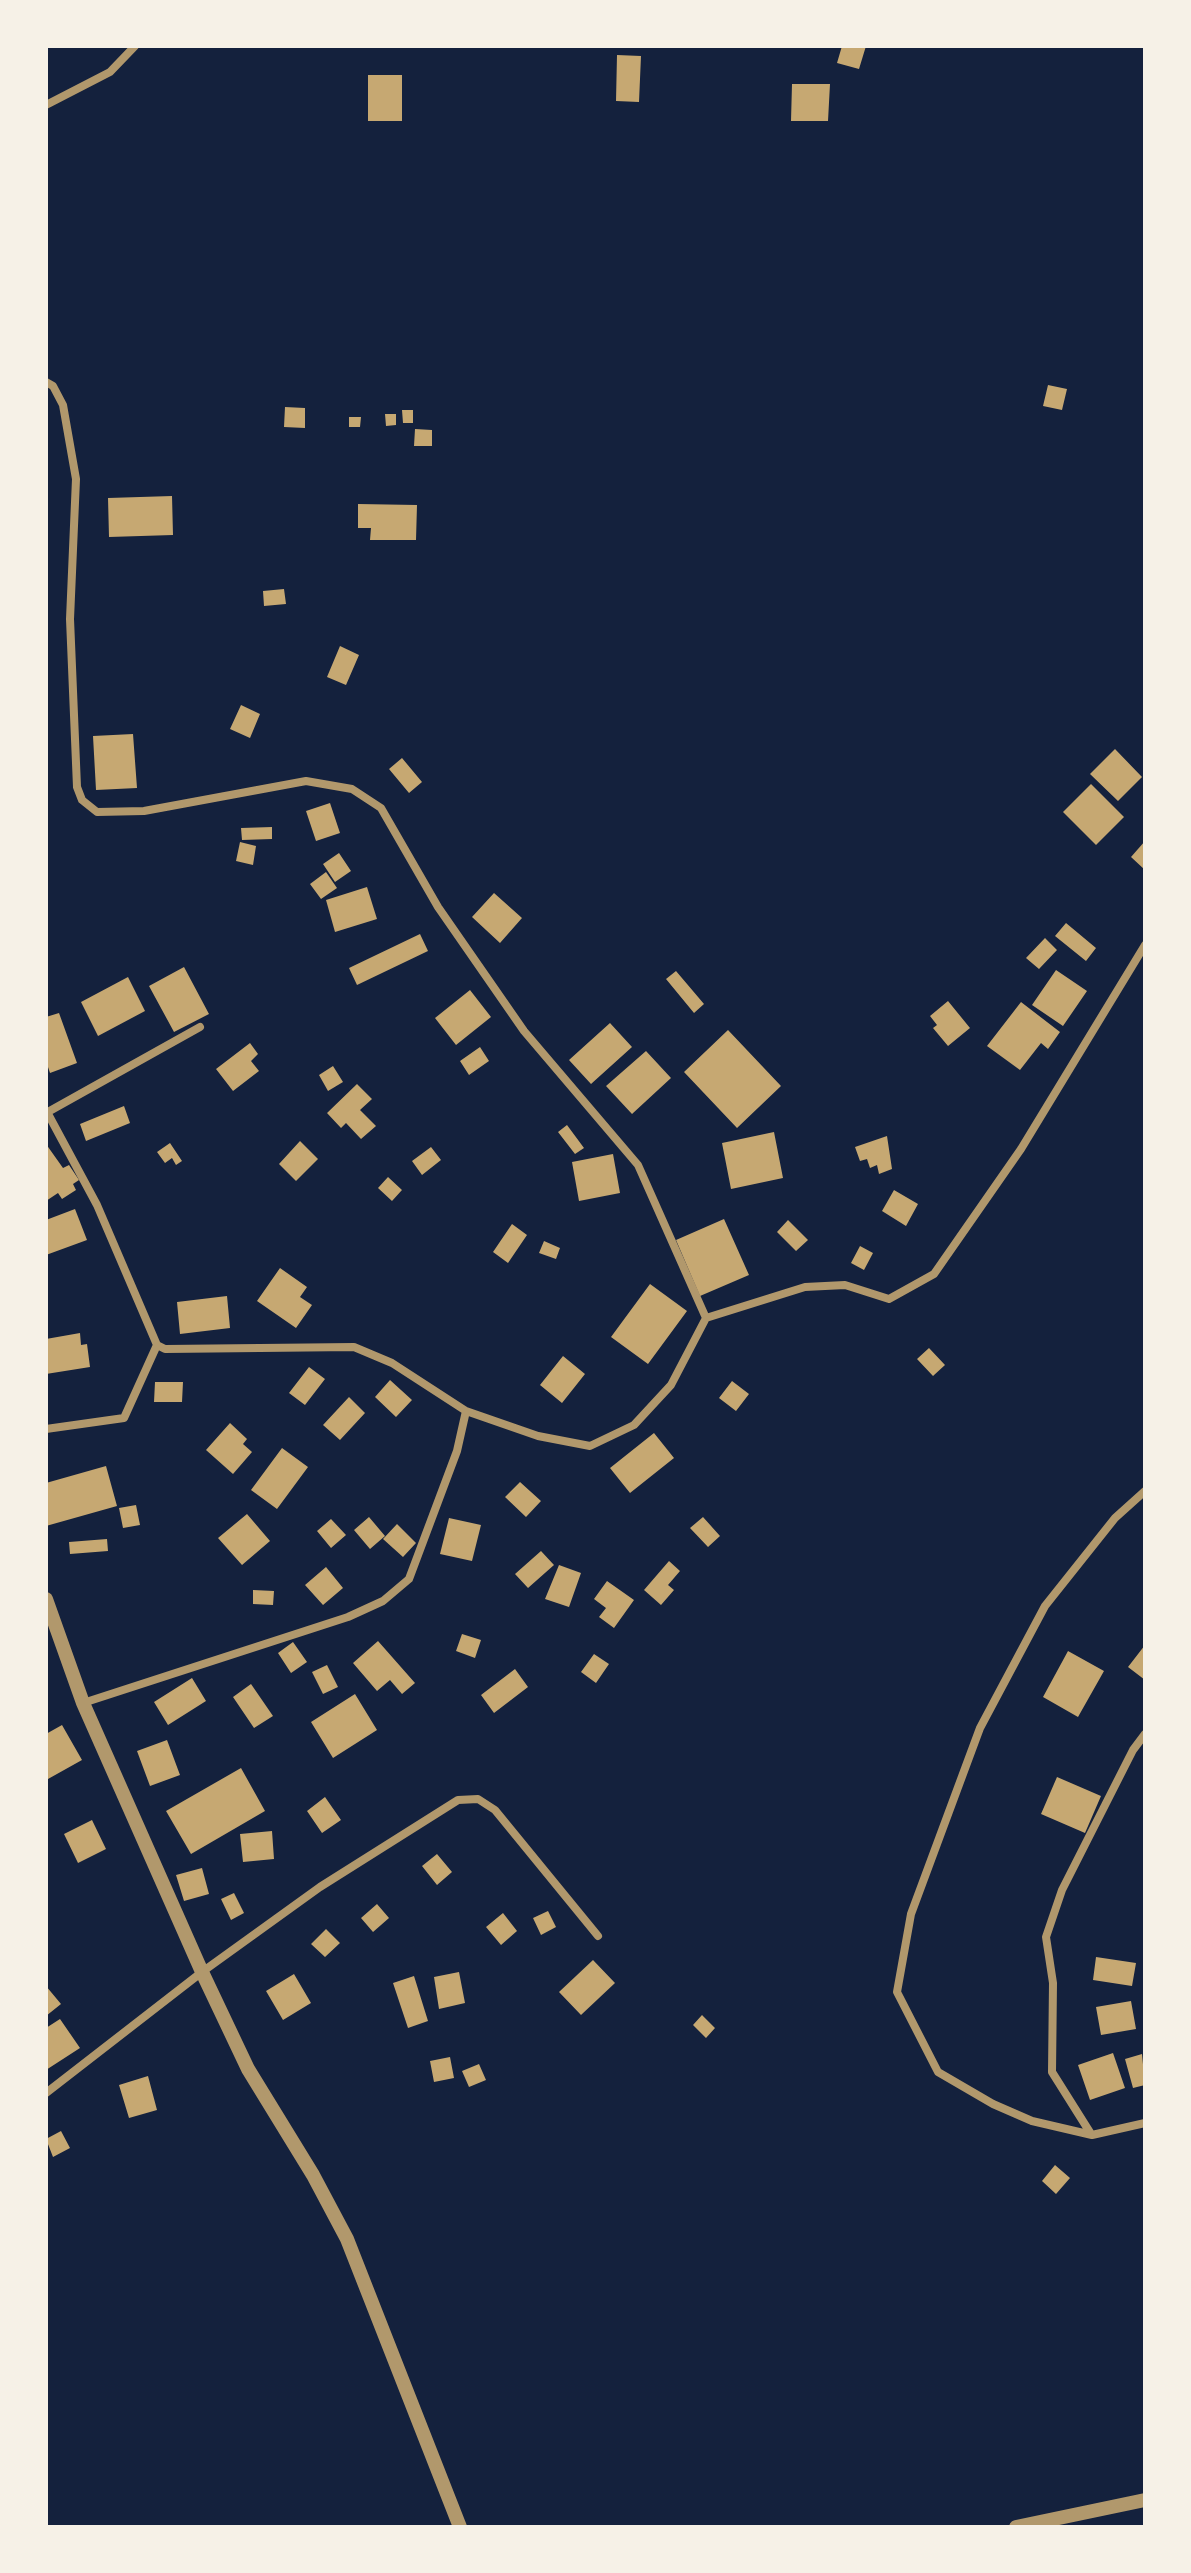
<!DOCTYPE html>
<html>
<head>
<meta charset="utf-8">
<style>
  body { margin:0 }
  #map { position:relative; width:1191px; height:2573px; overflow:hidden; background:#14213d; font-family:Montserrat,sans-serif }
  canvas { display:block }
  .frame { position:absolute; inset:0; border:48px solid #f6f1e7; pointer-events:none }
</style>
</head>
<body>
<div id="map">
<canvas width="1191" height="2573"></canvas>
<div class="frame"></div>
</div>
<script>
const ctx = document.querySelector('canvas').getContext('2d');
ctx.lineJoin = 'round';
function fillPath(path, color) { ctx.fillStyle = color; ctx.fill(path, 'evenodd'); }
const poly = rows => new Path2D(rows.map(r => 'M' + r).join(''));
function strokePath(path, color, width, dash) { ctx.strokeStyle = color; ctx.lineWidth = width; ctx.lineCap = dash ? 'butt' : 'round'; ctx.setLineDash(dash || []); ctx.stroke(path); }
fillPath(poly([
  [842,46,866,46,859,69,837,63],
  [617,55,641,56,639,102,616,101],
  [368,75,402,75,402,121,368,121],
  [792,84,830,84,828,121,791,121],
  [1048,385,1067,389,1062,410,1043,406],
  [285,407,305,408,305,428,284,427],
  [402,410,413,410,413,423,403,423],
  [385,414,396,414,396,425,386,426],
  [349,417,361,417,360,427,349,427],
  [415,429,432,430,432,446,414,446],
  [172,496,173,535,109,537,108,498],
  [358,504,417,505,416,540,370,540,371,528,358,528],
  [284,589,286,604,264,606,263,591],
  [340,646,359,655,346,685,327,677],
  [241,705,260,714,250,738,230,729],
  [133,734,137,788,96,790,93,736],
  [1115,749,1142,777,1118,801,1090,774],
  [402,758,422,782,409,793,389,769],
  [1091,784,1124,817,1096,845,1063,812],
  [330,803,340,833,316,841,306,811],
  [272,827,272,839,242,840,241,828],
  [1145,841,1145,870,1131,857],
  [240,842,256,846,253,865,236,861],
  [339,853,351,871,335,882,323,864],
  [326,872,337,888,321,899,310,884],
  [367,887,377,919,335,932,326,900],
  [494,893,522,918,500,943,472,917],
  [1066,923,1096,948,1086,961,1055,936],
  [420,934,428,951,357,985,349,968],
  [1045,938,1057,950,1039,969,1026,958],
  [184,967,209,1014,174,1032,149,986],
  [1056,970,1087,991,1063,1026,1032,1005],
  [676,971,704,1004,694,1013,666,979],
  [128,977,145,1011,98,1036,81,1002],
  [470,990,491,1017,456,1045,435,1018],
  [948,1001,970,1028,948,1046,933,1028,937,1025,930,1016],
  [1021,1002,1060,1032,1048,1049,1041,1043,1020,1070,987,1046],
  [59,1013,77,1063,50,1073,46,1061,46,1017],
  [610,1023,632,1047,591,1084,569,1060],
  [728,1030,781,1086,737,1128,684,1072],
  [250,1043,258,1054,251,1061,259,1071,233,1091,216,1069],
  [480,1047,489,1061,469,1075,460,1061],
  [646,1051,671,1078,632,1114,606,1086],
  [333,1066,343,1082,328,1091,319,1075],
  [357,1084,372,1099,360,1110,376,1126,361,1139,346,1123,341,1128,327,1113],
  [124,1106,130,1123,86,1141,80,1124],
  [567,1125,584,1148,575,1154,558,1132],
  [774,1132,783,1178,731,1189,722,1143],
  [887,1136,892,1169,879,1174,877,1165,870,1168,867,1159,860,1161,855,1147],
  [300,1141,318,1159,296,1181,279,1164],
  [170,1143,182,1161,176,1165,172,1158,165,1163,157,1152],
  [46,1144,63,1168,69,1165,79,1180,73,1184,76,1190,62,1199,58,1193,46,1201],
  [431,1147,441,1160,422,1175,412,1161],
  [613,1154,620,1193,579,1201,572,1162],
  [388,1177,402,1190,392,1201,378,1188],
  [894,1190,918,1204,906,1226,882,1211],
  [75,1209,87,1240,46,1255,46,1220],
  [724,1219,749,1275,700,1296,676,1240],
  [788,1220,808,1240,796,1251,777,1232],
  [512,1224,527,1235,508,1263,493,1252],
  [544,1241,560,1248,556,1259,539,1253],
  [860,1246,873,1253,864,1270,851,1263],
  [280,1268,307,1287,300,1297,312,1305,296,1328,257,1301],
  [650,1284,687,1311,648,1364,611,1337],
  [227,1296,230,1328,180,1334,177,1302],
  [80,1333,81,1345,87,1344,90,1367,46,1374,46,1339],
  [929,1348,945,1365,933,1376,917,1359],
  [563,1356,585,1374,562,1403,540,1385],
  [309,1367,325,1379,305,1405,289,1393],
  [390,1380,412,1400,396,1417,375,1397],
  [732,1381,749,1394,736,1411,719,1398],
  [155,1382,183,1382,182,1402,154,1402],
  [349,1397,365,1413,340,1440,323,1425],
  [230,1423,247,1439,243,1444,252,1452,233,1474,206,1450],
  [654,1433,674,1458,630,1493,610,1468],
  [282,1448,308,1467,277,1509,251,1490],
  [106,1466,117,1506,46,1526,46,1483],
  [520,1482,541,1501,526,1517,505,1497],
  [136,1505,140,1525,123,1528,119,1508],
  [247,1514,270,1541,242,1565,218,1538],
  [369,1517,385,1536,370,1549,354,1530],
  [703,1517,720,1536,708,1547,690,1528],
  [449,1518,481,1525,472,1561,440,1554],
  [331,1519,346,1535,331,1548,317,1531],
  [397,1524,416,1543,403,1557,383,1539],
  [107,1539,108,1551,70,1554,69,1542],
  [541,1551,554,1565,528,1588,515,1574],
  [669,1561,680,1571,668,1585,674,1590,661,1605,644,1590],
  [559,1565,581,1573,569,1607,545,1599],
  [326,1567,343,1588,323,1605,305,1585],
  [607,1581,634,1600,614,1628,599,1617,606,1608,594,1599],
  [253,1590,274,1591,273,1605,253,1604],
  [462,1634,481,1640,475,1658,456,1651],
  [378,1641,415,1683,402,1694,390,1680,377,1691,353,1663],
  [293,1642,307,1662,291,1673,278,1653],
  [1145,1645,1145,1680,1128,1667],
  [1068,1651,1104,1671,1078,1717,1043,1697],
  [594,1654,609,1664,596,1683,581,1672],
  [327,1665,338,1687,323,1694,312,1672],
  [515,1669,528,1687,494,1713,481,1695],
  [192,1678,206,1701,168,1725,154,1702],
  [251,1684,273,1716,254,1728,233,1697],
  [355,1694,377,1730,333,1758,311,1722],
  [62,1725,82,1760,48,1779,46,1734],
  [167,1740,180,1775,150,1786,137,1751],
  [241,1768,265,1811,191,1854,166,1811],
  [1057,1777,1101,1796,1085,1833,1041,1814],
  [325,1797,341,1820,322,1833,307,1811],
  [92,1820,106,1849,78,1863,64,1834],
  [272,1831,274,1859,243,1862,240,1834],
  [437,1854,452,1872,437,1885,422,1866],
  [202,1868,209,1894,184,1901,176,1875],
  [234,1893,244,1913,231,1920,221,1899],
  [377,1904,389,1918,373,1932,361,1918],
  [548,1911,556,1927,541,1935,533,1918],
  [503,1913,517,1931,501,1945,486,1927],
  [326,1929,340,1943,325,1957,311,1944],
  [1096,1957,1136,1963,1132,1986,1093,1980],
  [593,1960,615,1983,581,2015,559,1992],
  [459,1972,465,2003,439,2009,434,1977],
  [294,1974,311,2003,283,2020,266,1991],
  [414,1976,428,2021,408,2028,393,1983],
  [46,1986,61,2004,46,2016],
  [1131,2001,1136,2029,1101,2035,1096,2007],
  [702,2015,715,2028,706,2038,693,2025],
  [60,2019,80,2048,46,2070,46,2028],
  [1113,2053,1125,2088,1090,2100,1078,2065],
  [1142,2054,1145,2085,1133,2088,1125,2059],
  [450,2057,454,2078,434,2082,430,2061],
  [479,2064,486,2080,469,2087,462,2071],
  [148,2076,157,2110,129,2118,119,2085],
  [61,2131,70,2148,53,2157,46,2139],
  [1055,2165,1070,2178,1056,2194,1042,2181]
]), '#c6a872');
strokePath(poly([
  [46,105,110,72,135,46],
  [46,382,53,386,63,405,76,479,70,619,77,787,82,800,97,812,144,811,306,781,352,789,381,808,438,907,524,1031,638,1165,706,1318,671,1385,634,1425,590,1446,538,1436,466,1411],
  [47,1112,97,1205,157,1345,165,1349,354,1347,392,1363,466,1411,457,1451,409,1579,383,1601,348,1617,83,1703],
  [46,1113,200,1027],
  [706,1318,805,1287,845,1285,889,1299,934,1274,1021,1149,1145,945],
  [46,1429,124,1418,157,1345],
  [1145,1491,1115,1518,1045,1606,980,1728,911,1914,897,1992,938,2072,993,2104,1032,2121,1092,2135,1145,2123],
  [46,2093,202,1972,320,1887,458,1800,478,1799,495,1810,598,1936],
  [1091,2134,1052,2072,1053,1983,1046,1937,1062,1890,1133,1750,1145,1734]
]), '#b1986c', 8);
strokePath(poly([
  [46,1599,83,1703,202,1972,248,2069,313,2175,347,2239,460,2527],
  [1016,2527,1145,2500]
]), '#b1986c', 14);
</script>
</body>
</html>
